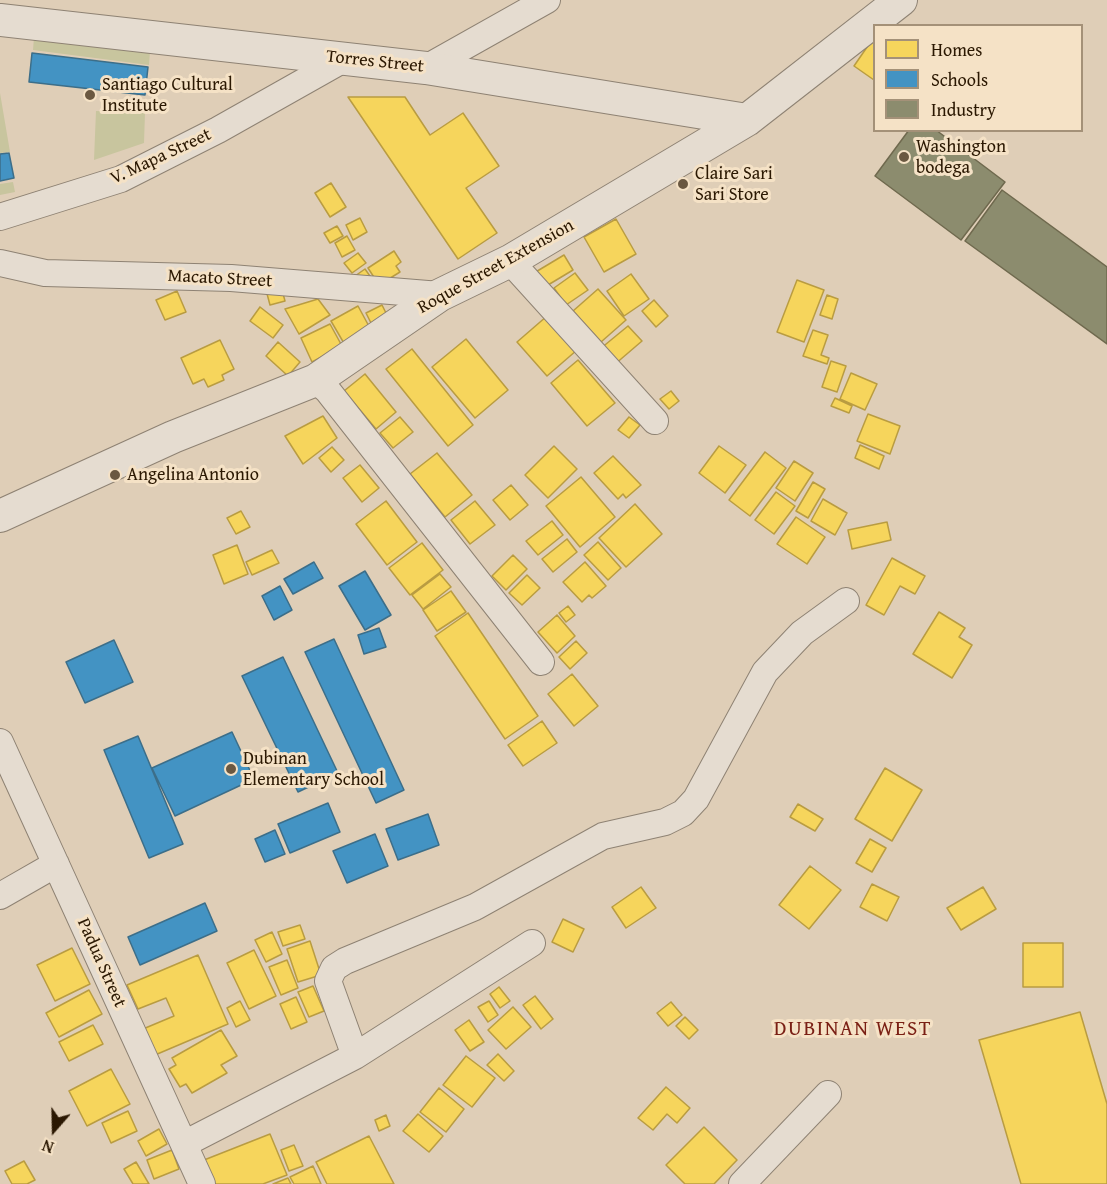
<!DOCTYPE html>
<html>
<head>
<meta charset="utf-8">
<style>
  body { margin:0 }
  #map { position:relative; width:1107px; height:1184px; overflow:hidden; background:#dfceb7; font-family:"Gentium Book Plus",serif }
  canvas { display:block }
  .legend { position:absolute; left:873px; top:24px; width:210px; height:108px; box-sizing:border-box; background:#f5e2c6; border:2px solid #a49178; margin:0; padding:8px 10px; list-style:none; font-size:18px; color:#2b1802 }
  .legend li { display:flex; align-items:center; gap:12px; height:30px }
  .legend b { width:30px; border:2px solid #a49178 }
  .north { position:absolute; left:24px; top:1100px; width:60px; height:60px; -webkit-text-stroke:4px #f5e2c6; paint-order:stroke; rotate:200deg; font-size:16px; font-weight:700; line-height:24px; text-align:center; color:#2b1802 }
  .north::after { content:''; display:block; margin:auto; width:21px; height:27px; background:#2b1802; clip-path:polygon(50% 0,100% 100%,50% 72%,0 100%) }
</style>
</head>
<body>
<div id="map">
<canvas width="1107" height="1184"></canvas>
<ul class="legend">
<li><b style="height:16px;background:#f6d55c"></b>Homes</li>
<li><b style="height:16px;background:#4393c3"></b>Schools</li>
<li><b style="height:16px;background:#8c8c6e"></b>Industry</li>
</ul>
<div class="north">N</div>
</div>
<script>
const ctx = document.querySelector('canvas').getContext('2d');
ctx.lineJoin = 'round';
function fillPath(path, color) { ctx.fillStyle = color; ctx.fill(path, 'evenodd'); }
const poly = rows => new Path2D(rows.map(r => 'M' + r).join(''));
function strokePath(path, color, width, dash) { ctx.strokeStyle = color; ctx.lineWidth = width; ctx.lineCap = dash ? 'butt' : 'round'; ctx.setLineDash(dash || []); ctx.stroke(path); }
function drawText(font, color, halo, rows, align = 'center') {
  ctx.font = font + ' "Gentium Book Plus",serif'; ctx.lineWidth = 6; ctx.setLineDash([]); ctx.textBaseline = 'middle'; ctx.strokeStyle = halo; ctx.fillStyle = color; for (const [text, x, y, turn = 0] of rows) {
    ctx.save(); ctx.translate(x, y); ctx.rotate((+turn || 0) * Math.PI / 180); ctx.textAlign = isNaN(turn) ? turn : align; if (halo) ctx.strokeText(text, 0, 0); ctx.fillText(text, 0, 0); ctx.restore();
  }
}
fillPath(poly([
  [34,37,150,51,149,65,33,50],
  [0,93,10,152,0,153],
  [96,111,145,113,144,143,94,160],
  [13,182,15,192,0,195,0,184]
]), '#c8c59e');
const homes = poly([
  [874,37,874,80,854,66,874,37],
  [348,97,405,97,430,135,463,113,499,166,466,188,497,233,458,259,348,97],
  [331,183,346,207,330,217,315,193,331,183],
  [360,218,367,232,353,240,346,225,360,218],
  [616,219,636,254,604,272,584,237,616,219],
  [337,226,343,236,330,243,324,233,337,226],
  [347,236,355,250,342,257,335,243,347,236],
  [394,251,401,262,396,266,400,272,379,285,368,268,394,251],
  [358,253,366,263,352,273,344,263,358,253],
  [564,255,573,270,543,288,534,273,564,255],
  [365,269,372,279,355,276,365,269],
  [575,273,588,290,566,305,554,288,575,273],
  [631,274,649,299,624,316,607,291,631,274],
  [797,280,824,290,804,342,777,332,797,280],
  [281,286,285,301,270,305,266,290,281,286],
  [598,289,626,320,601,342,573,311,598,289],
  [177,291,186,312,165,320,156,300,177,291],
  [827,295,838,299,832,319,820,315,827,295],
  [318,299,330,315,299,334,285,309,318,299],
  [654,300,668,316,656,327,642,311,654,300],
  [382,305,389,319,373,327,366,313,382,305],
  [358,306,371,330,345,345,331,321,358,306],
  [260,307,283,325,273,338,250,321,260,307],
  [547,316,577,350,547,376,517,342,547,316],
  [330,324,342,346,312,362,301,338,330,324],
  [628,326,642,341,614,365,600,349,628,326],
  [813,330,828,335,821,355,829,358,827,364,803,356,813,330],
  [466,339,508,390,475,418,432,367,466,339],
  [220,340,234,369,222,375,224,380,208,387,204,379,193,384,181,358,220,340],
  [278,342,300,362,288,376,266,356,278,342],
  [412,349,473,425,448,446,386,369,412,349],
  [578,360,615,403,587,426,551,383,578,360],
  [831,361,846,366,837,392,822,387,831,361],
  [851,373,877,384,865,410,840,399,851,373],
  [365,374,396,412,376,429,344,391,365,374],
  [671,391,679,401,669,409,660,399,671,391],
  [835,398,852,406,849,413,831,406,835,398],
  [868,414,900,426,890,454,857,441,868,414],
  [323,416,337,438,303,464,285,436,323,416],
  [400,417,413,432,393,448,380,433,400,417],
  [629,417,640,425,629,438,618,430,629,417],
  [860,445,884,456,879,469,855,458,860,445],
  [554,446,577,469,548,498,525,475,554,446],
  [719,446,746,465,725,493,699,473,719,446],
  [332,447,344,460,331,472,319,458,332,447],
  [765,452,786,468,750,516,729,500,765,452],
  [437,453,472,495,445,517,410,474,437,453],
  [613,456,641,485,626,498,623,494,618,499,594,473,613,456],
  [794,461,813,473,795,501,776,488,794,461],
  [360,465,379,488,362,502,343,478,360,465],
  [581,477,615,517,580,547,546,506,581,477],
  [813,482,825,489,808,518,796,511,813,482],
  [511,485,528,505,510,520,493,500,511,485],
  [776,492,795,506,774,534,755,520,776,492],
  [823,499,847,513,835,535,811,521,823,499],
  [386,501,417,542,387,565,356,524,386,501],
  [475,501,495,525,470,544,451,520,475,501],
  [635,504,662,534,626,567,599,538,635,504],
  [241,511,250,527,236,534,227,518,241,511],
  [796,517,825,537,807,564,777,544,796,517],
  [552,521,563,535,538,555,526,541,552,521],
  [887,522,891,540,852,549,848,530,887,522],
  [567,539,577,552,553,572,542,559,567,539],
  [598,542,621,568,608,580,584,555,598,542],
  [422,543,443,570,410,595,389,568,422,543],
  [237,545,248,574,224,584,213,555,237,545],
  [272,550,279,563,252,575,246,562,272,550],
  [513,555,527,569,506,590,492,576,513,555],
  [892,558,925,576,915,594,900,586,884,615,866,605,892,558],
  [585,562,606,586,592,598,589,595,582,602,563,582,585,562],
  [440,574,451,587,423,609,412,595,440,574],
  [527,575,540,588,522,605,509,593,527,575],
  [451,591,466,612,437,631,423,610,451,591],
  [568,606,575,615,566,622,559,613,568,606],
  [939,612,965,628,959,637,972,645,952,678,913,654,939,612],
  [468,613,538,716,505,739,435,636,468,613],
  [557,615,575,636,557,653,538,632,557,615],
  [576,641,587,653,570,669,559,657,576,641],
  [572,674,598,706,574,726,548,694,572,674],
  [542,721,557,743,523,766,508,745,542,721],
  [885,768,922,790,892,841,855,819,885,768],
  [798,804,823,819,815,831,790,817,798,804],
  [870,839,886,848,872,872,856,863,870,839],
  [810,866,841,890,809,929,779,905,810,866],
  [872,884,899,897,887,921,860,907,872,884],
  [641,887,656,908,626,928,612,907,641,887],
  [983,887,996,909,961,930,947,908,983,887],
  [563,919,584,929,573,952,552,942,563,919],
  [300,925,305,939,283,946,278,932,300,925],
  [272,932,282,954,266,962,255,940,272,932],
  [310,941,321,975,298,982,287,949,310,941],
  [1023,943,1063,943,1063,987,1023,987,1023,943],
  [72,948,90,984,55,1001,37,965,72,948],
  [254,950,276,996,249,1009,227,963,254,950],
  [198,955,228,1024,155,1055,143,1029,174,1016,166,998,138,1009,127,985,198,955],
  [287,960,298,988,281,995,269,967,287,960],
  [313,986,324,1011,309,1017,298,992,313,986],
  [499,987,510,1001,500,1008,490,994,499,987],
  [89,990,102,1014,59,1037,46,1013,89,990],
  [535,996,553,1019,541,1029,523,1005,535,996],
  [296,997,307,1022,291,1029,280,1004,296,997],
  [240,1001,250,1020,236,1027,227,1008,240,1001],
  [489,1001,498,1015,488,1022,478,1007,489,1001],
  [671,1002,682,1015,668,1026,657,1013,671,1002],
  [513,1007,531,1027,506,1049,488,1030,513,1007],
  [1080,1012,1107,1104,1107,1184,1021,1184,979,1040,1080,1012],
  [685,1017,698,1030,689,1039,676,1026,685,1017],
  [469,1020,484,1042,470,1051,455,1030,469,1020],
  [93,1025,103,1044,69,1061,59,1042,93,1025],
  [221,1030,237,1056,221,1065,227,1073,192,1093,186,1084,180,1087,169,1069,176,1065,172,1058,221,1030],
  [498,1054,514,1071,504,1081,487,1065,498,1054],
  [466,1056,495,1078,472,1107,443,1085,466,1056],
  [111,1069,130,1104,87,1126,69,1091,111,1069],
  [666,1087,690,1108,677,1123,667,1114,653,1130,638,1118,666,1087],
  [439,1088,464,1109,446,1132,420,1112,439,1088],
  [128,1111,137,1131,111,1143,102,1123,128,1111],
  [418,1114,443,1136,429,1152,403,1131,418,1114],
  [386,1115,390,1126,379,1131,375,1120,386,1115],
  [704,1127,737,1160,714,1184,685,1184,666,1165,704,1127],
  [159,1129,167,1144,146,1156,138,1141,159,1129],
  [270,1134,287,1175,263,1184,208,1184,199,1162,270,1134],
  [369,1136,394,1184,327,1184,316,1162,369,1136],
  [294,1145,303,1166,289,1171,281,1150,294,1145],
  [172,1150,179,1169,154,1179,147,1160,172,1150],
  [24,1161,35,1180,27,1184,12,1184,5,1171,24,1161],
  [136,1162,149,1184,133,1184,124,1169,136,1162],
  [313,1166,321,1184,294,1184,290,1177,313,1166],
  [288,1178,291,1184,273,1184,288,1178]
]);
fillPath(homes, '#f6d55c');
strokePath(homes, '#b99c41', 1.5);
const schools = poly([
  [32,53,148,67,145,95,29,82,32,53],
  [9,153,14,178,0,181,0,154,9,153],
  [314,562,323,578,293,594,284,579,314,562],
  [365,571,391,615,365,630,339,586,365,571],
  [280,586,292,610,274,620,262,596,280,586],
  [379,628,386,647,364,654,358,635,379,628],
  [334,639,404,790,376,803,305,652,334,639],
  [114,640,133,682,85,703,66,662,114,640],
  [283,657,338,773,298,792,242,676,283,657],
  [232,732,254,779,175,816,152,768,232,732],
  [138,736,183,844,149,858,104,750,138,736],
  [328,803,340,832,290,853,278,824,328,803],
  [428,814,439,845,398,860,386,829,428,814],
  [275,830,285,854,265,862,255,839,275,830],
  [375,834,388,866,347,883,333,851,375,834],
  [205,903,217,931,140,965,128,937,205,903]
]);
fillPath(schools, '#4393c3');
strokePath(schools, '#3c6e89', 1.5);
const industry = poly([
  [909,130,936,130,1005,182,961,240,875,176,909,130],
  [1002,190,1107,267,1107,344,965,241,1002,190]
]);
fillPath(industry, '#8c8c6e');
strokePath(industry, '#6f694e', 1.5);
const minor = poly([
  [426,68,547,0],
  [0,217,121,179,218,130,344,59],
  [510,261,655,421],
  [0,263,45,273,231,278,440,295],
  [316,380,328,391,541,662],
  [0,742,202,1184],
  [0,896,56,864],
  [355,1056,328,981,334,968,345,961,475,907,603,836,665,822,683,813,696,799,765,672,802,633,846,601],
  [184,1144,355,1056,532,943],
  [742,1184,828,1094]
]);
const tertiary = poly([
  [0,20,426,68,747,120],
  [0,516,173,437,316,380,440,295,510,261,747,120,901,0]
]);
strokePath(minor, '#8e8273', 28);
strokePath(tertiary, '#8e8273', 34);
strokePath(minor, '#e5dcd0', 26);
strokePath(tertiary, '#e5dcd0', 32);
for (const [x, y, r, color] of [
  [90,95,6,"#6a5841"],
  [904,157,6,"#6a5841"],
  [683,184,6,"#6a5841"],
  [115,475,6,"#6a5841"],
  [231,769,6,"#6a5841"]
]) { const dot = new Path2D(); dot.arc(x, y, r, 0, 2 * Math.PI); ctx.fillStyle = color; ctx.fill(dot); strokePath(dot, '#f5e2c6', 2); }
drawText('18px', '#2b1802', '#f5e2c6', [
  ["Torres Street",375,62,6],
  ["V. Mapa Street",161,157,-25],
  ["Roque Street Extension",496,267,-29],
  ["Macato Street",220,279,3],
  ["Padua Street",101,963,66]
]);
drawText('18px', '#2b1802', '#f5e2c6', [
  ["Santiago Cultural",102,85],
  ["Institute",102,106],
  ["Washington",916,147],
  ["bodega",916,168],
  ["Claire Sari",695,174],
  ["Sari Store",695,195],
  ["Angelina Antonio",127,475],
  ["Dubinan",243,759],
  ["Elementary School",243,780]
], 'left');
ctx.letterSpacing = '1.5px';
drawText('21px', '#7a1f14', '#f5e2c6', [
  ["DUBINAN WEST",853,1030]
]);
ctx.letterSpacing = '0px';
</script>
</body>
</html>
